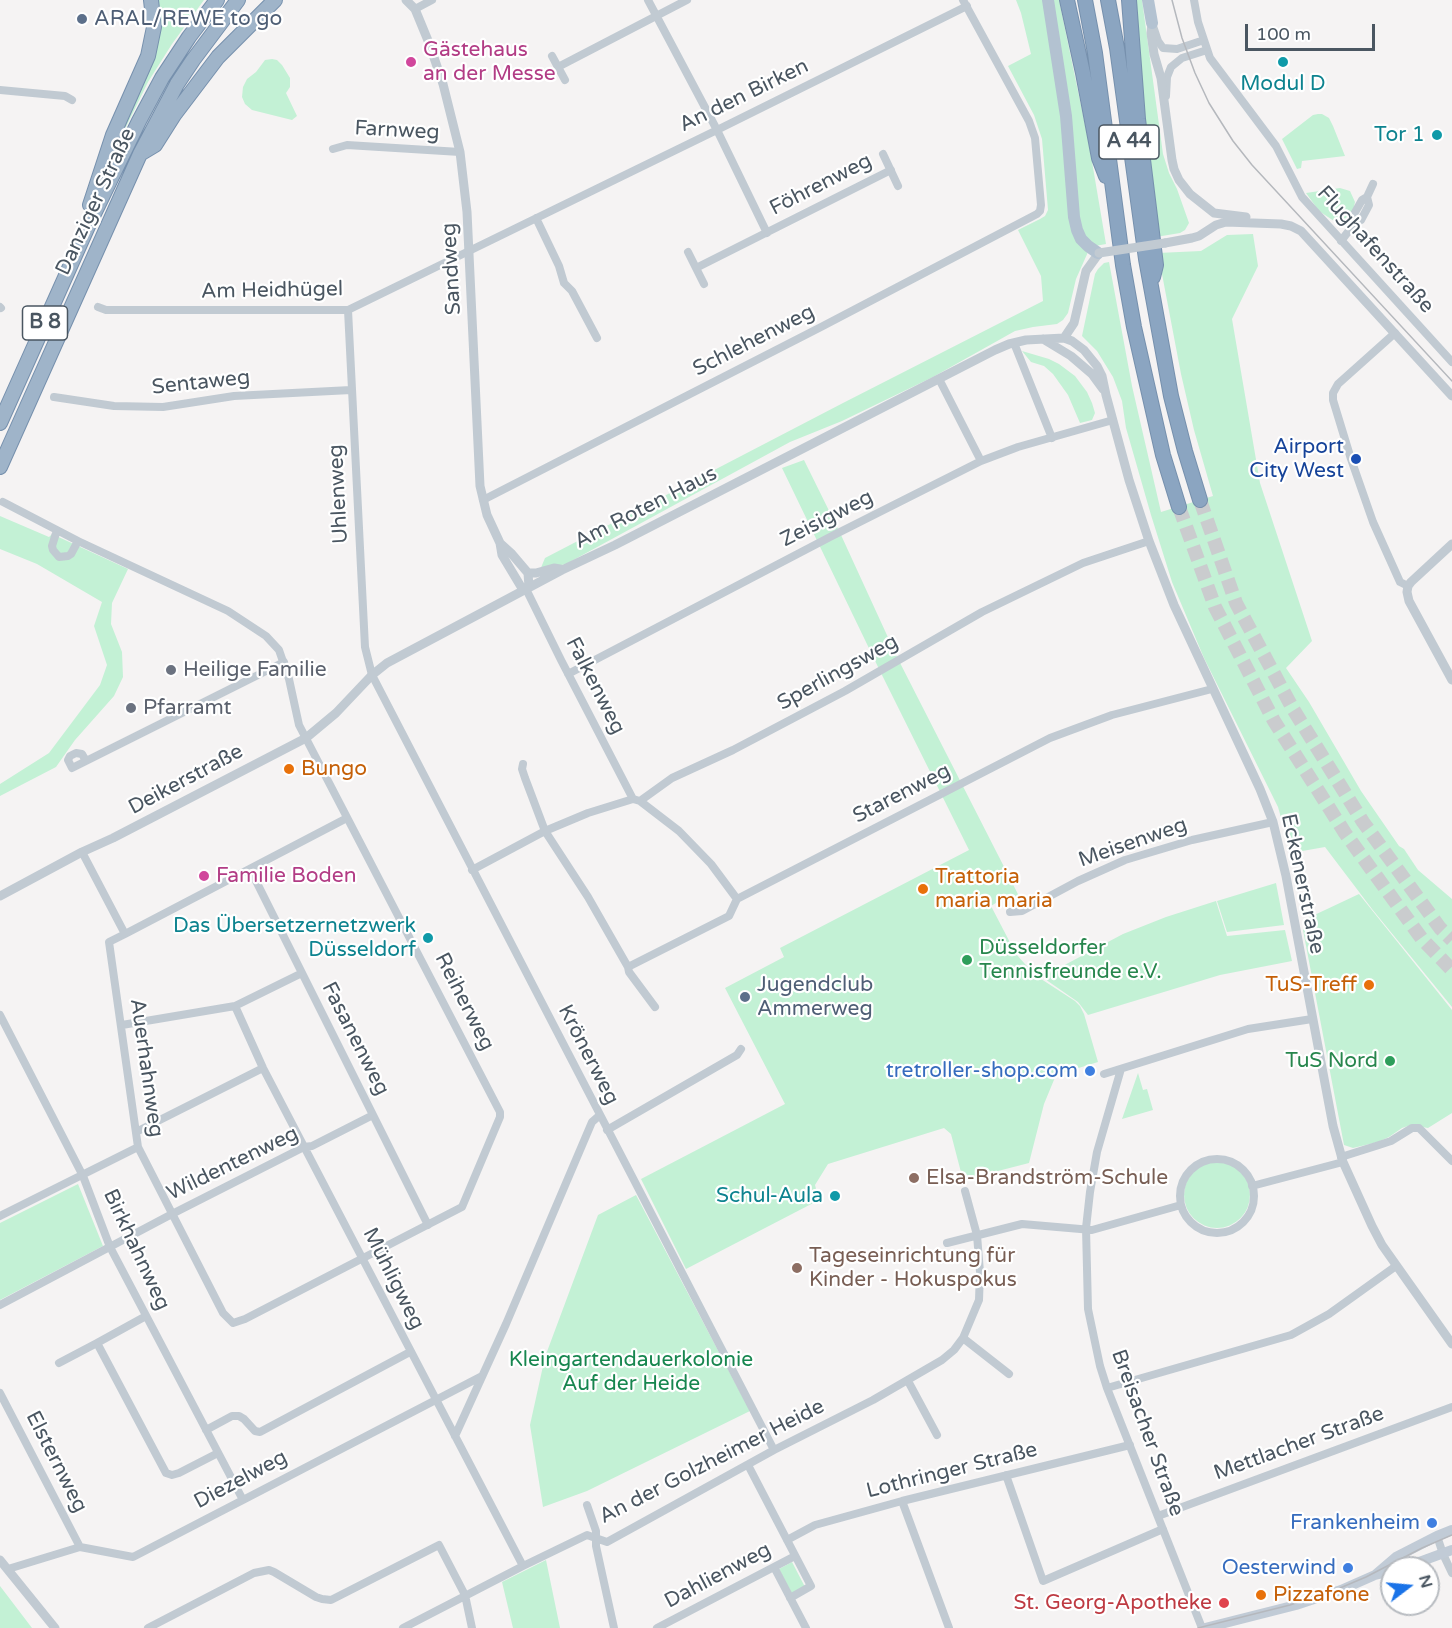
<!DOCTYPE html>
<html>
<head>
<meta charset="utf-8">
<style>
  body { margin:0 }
  #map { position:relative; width:1452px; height:1628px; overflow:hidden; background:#f5f3f3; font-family:"Varela Round",sans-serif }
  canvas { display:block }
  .north { position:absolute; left:1380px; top:1556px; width:60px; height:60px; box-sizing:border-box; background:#fff; border:2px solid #b7bbc0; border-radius:50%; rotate:74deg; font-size:16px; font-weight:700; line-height:24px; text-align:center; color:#4a5661 }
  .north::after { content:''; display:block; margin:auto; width:21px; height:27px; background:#1a73e8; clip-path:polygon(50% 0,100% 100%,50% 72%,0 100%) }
  .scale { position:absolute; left:1245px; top:24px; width:130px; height:27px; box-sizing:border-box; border:3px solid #4a5661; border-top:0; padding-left:8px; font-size:18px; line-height:21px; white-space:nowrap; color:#4a5661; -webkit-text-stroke:4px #fff; paint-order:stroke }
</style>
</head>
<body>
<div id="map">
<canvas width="1452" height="1628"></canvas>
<div class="north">N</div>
<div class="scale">100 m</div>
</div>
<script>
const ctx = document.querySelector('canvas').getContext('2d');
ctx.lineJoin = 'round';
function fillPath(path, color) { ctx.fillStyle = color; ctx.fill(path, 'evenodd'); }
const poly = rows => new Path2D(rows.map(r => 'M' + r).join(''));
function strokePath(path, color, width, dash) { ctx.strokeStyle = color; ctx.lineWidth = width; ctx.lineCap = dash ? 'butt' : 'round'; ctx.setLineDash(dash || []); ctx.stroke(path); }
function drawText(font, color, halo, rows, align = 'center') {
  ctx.font = font + ' "Varela Round",sans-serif'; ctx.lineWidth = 4.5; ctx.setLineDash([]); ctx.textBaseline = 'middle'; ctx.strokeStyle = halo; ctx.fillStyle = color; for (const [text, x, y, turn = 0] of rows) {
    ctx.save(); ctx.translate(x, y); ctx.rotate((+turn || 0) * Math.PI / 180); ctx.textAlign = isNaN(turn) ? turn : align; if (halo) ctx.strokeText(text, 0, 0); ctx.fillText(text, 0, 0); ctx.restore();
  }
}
fillPath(poly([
  [153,0,204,0,172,44,148,82,123,133,119,133,149,57],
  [1016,0,1059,0,1089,144,1106,244,1095,246,1088,252,1076,279,1068,313,1063,320,1057,324,1033,327,1015,331,933,377,842,421,790,442,566,564,540,570,545,558,843,403,1043,301,1041,276,1018,230,1040,219,1045,216,1048,210,1042,139,1034,115,1008,66,1031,54,1021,13],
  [1134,0,1142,0,1163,154,1169,173,1177,189,1189,223,1185,230,1180,233,1156,237,1150,197],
  [272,59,277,60,282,65,290,78,290,87,286,93,297,116,292,120,252,110,245,104,242,97,243,87,247,79,256,72,265,60],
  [1318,114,1322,114,1329,118,1333,126,1345,156,1302,161,1301,168,1297,169,1282,139,1313,115],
  [1340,188,1350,191,1355,202,1353,211,1347,219,1337,223,1319,211,1306,193],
  [1253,234,1258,266,1232,319,1260,483,1312,641,1286,668,1309,702,1361,791,1399,846,1404,849,1418,870,1452,899,1452,1007,1372,909,1325,847,1291,853,1278,807,1204,658,1172,582,1151,515,1126,428,1122,401,1113,377,1097,351,1082,336,1095,274,1098,269,1104,263,1109,262,1132,386,1161,512,1213,496,1194,430,1181,374,1158,253,1201,251,1227,235],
  [1022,351,1049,359,1059,364,1075,376,1087,392,1092,403,1095,413,1092,420,1080,423,1068,395,1053,374,1044,366,1031,362],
  [804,460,841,535,897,657,1023,904,1007,896,991,906,1016,954,1025,964,1038,977,1075,1001,1080,1006,1084,1014,1098,1062,1056,1075,1044,1104,1029,1163,963,1180,951,1134,944,1128,828,1164,815,1185,819,1200,686,1269,641,1179,785,1104,725,988,784,957,780,948,969,850,879,669,782,468],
  [0,516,49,537,52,534,128,569,112,603,111,624,122,652,123,677,114,696,75,740,56,767,0,796,0,784,49,753,100,685,107,665,94,626,102,602,37,564,0,549],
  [1276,883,1284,925,1227,932,1217,901],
  [1359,894,1452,1010,1452,1113,1428,1128,1411,1125,1402,1128,1389,1137,1378,1142,1353,1148,1344,1145,1303,930,1308,918],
  [1216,901,1227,936,1285,930,1292,961,1220,975,1088,1015,1078,1002,1042,977,1123,934,1166,917],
  [1138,1073,1143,1090,1147,1089,1153,1110,1122,1119],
  '1184 1195a33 33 0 1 1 66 0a33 33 0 1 1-66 0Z',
  [78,1184,103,1246,0,1300,0,1223],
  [636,1195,750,1411,587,1491,543,1507,530,1425,545,1357,598,1215],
  [546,1560,560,1628,513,1628,502,1582],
  [792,1562,805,1587,792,1594,779,1569],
  [0,1586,32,1628,0,1628]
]), '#c3f1d5');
strokePath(poly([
  [1200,500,1236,603,1293,709,1363,822,1440,928,1452,940],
  [1179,507,1215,607,1274,721,1345,833,1422,939,1452,970]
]), '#caccce', 14, [14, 7]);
const trunk = poly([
  [140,154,155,145,174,115,218,57,275,0],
  [90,205,113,135,148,56,154,27,151,0],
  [0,423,89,224,139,121,162,78,189,37,217,0],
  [0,467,140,154,177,84,193,60,238,0]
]);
const motorway = poly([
  [1067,0,1083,73,1099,158,1106,176],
  [1085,0,1095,53,1123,265,1134,327,1163,455,1179,507],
  [1108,0,1117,48,1146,259,1171,396,1185,451,1200,500],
  [1129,0,1138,119,1156,265,1153,277]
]);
strokePath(trunk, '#7690ad', 16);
strokePath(motorway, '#7690ad', 16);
strokePath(poly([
  [648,0,717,130,767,233],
  [1194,0,1198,22,1210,58,1276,146,1302,197,1452,362],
  [415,9,432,0],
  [1152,23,1158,41,1163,48,1177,49,1204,40],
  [552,56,565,80],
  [558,67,687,0],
  [0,90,65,96,72,100],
  [1166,96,1167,77,1171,67,1182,58,1207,50],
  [333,149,347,145,460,152],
  [883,154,898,186],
  [536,218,559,266,564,283,572,291,597,338],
  [1354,224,1353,216,1362,200,1367,197,1373,184],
  [1341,241,1354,224,1361,220,1369,205,1367,197],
  [688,252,704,284],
  [696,268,891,170],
  [0,307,1,308],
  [98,307,106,310,348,310,717,130,967,6],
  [348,310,365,647,372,675,774,1450],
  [1395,333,1338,384,1333,393,1333,400,1351,459,1373,522,1400,582,1408,586],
  [1014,343,1052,438],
  [939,379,981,461],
  [54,397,114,406,163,407,234,396,351,390],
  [483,500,821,327,1037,214,1040,211,1041,205,1035,138,1029,121,963,0],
  [3,502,78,541,228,611,266,636,279,650,289,679,299,725,500,1112,500,1117,462,1207,245,1319,233,1323,223,1313,138,1147,109,942,125,934,82,852],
  [57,530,52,546,53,550,59,557,68,556,71,554,78,541],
  [526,589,561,660,633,799],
  [568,674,830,537,981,461,1018,447,1113,420],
  [86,761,72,768,68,760,70,756,76,753,82,754,86,761,284,662],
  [523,764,522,769,525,778,545,831,588,897,628,967,629,972,655,1007],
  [640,801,672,778,733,750,845,691,982,612,1083,563,1149,541],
  [250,869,428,1225],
  [472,870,545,831,588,813,633,799,640,801,679,831,711,864,737,899],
  [1010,912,1022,911,1078,881,1125,860,1192,840,1273,822],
  [125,934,347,818],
  [628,967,729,916,737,899,1050,738,1112,715,1212,689],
  [235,1006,263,1068,523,1566],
  [0,1015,83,1176,110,1247,243,1500],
  [122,1025,235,1006,302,973],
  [1121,1069,1097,1152,1090,1192,1086,1228,1088,1309,1100,1366,1107,1388,1202,1628],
  [1104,1074,1248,1029,1312,1019],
  [607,1130,737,1055,741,1049],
  [136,1132,263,1068],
  [1341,1157,1379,1145,1391,1141,1412,1128,1419,1128,1452,1161],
  '1180 1196a37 37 0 1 1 74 0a37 37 0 1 1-74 0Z',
  [1252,1186,1343,1162],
  [0,1216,138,1147],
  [947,1243,1022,1224,1092,1230,1181,1205],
  [0,1305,172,1214,304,1147,312,1146,373,1115],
  [146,1316,97,1343,166,1473,172,1475,179,1473,218,1453],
  [963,1338,1009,1374],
  [59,1363,97,1343],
  [908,1381,937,1435],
  [1107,1388,1291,1335,1329,1314,1396,1266],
  [0,1393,80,1547],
  [206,1430,232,1416,239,1416,244,1419,255,1431,260,1432,410,1352],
  [455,1436,506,1324,592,1122,600,1115],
  [748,1465,811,1586,790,1598],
  [1006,1475,1043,1581,1163,1529],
  [902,1501,949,1628],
  [587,1505,596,1531,596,1546,614,1628],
  [1158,1516,1452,1407],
  [1437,1536,1443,1554,1452,1573],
  [787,1540,815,1525,902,1501,1130,1445],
  [774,1567,806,1628],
  [8,1569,80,1547,133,1557,482,1376],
  [148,1628,254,1573,269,1570,274,1572,316,1597,322,1599,331,1600,439,1545,465,1595,472,1628],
  [403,1628,523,1566,587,1535,607,1542,774,1450,873,1400,942,1360,954,1350,963,1338,979,1300,980,1272,977,1235,965,1191],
  [657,1628,795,1556]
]), '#c1cad2', 8);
strokePath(poly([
  [406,0,415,9,429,43,443,84,460,152,467,212,480,486,487,515,500,543,502,555,523,590],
  [1152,23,1151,33,1154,54,1161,78,1172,160,1174,169,1179,180,1190,194,1214,213,1246,217],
  [1165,243,1192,238,1199,236,1216,225,1226,222,1281,224,1291,226,1301,231,1452,396],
  [1064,338,1074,323,1086,271,1099,253],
  [1043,339,1071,356,1092,374,1103,389],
  [500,543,511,553,528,573,529,587],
  [1452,544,1411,582,1408,586,1407,592,1409,601,1452,680],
  [528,573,536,573,554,568,560,569],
  [0,896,82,852,113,838,306,738,336,713,372,675,387,663,562,570,615,545,995,350,1009,344,1026,340,1064,338,1072,341,1084,350,1097,366,1102,376,1106,395,1129,480,1149,541,1174,605,1260,789,1273,822,1286,876,1333,1126,1343,1162,1372,1226,1382,1245,1452,1344],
  [0,1560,55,1628]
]), '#c1cad2', 9);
strokePath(poly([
  [1403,1568,1452,1550],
  [1375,1575,1396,1557,1437,1536,1452,1530],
  [1205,1628,1296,1605,1341,1590,1375,1575,1392,1571]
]), '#c1cbd6', 10);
strokePath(poly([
  [1048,0,1066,116,1074,217,1077,230,1081,239,1088,246,1098,253],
  [1148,0,1152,23]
]), '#b3c2d1', 12);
strokePath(trunk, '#9fb4c9', 14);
strokePath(motorway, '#8ba5c1', 14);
strokePath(poly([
  [1172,0,1182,38,1195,73,1209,103,1233,141,1252,165,1452,381],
  [1198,1628,1290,1605,1340,1588,1366,1577,1422,1548,1452,1535]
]), '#b5b8bd', 1.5);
strokePath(poly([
  [1099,253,1165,243]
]), '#c1cad2', 9);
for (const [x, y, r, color] of [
  [82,19,6,"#5c6f8a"],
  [411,62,6,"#d1479c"],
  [1283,62,6,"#0f9aa8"],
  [1437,135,6,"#0f9aa8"],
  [1356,459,6,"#1a4fb4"],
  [171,670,6,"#6b7280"],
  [131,708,6,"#6b7280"],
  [289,769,6,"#e8710a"],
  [204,876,6,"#d1479c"],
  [923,889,6,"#e8710a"],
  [428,938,6,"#0f9aa8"],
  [967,960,6,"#2e9e5b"],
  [1369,985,6,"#e8710a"],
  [745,997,6,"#5c6f8a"],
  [1390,1061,6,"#2e9e5b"],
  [1090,1071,6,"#3f7fe0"],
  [914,1178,6,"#8d6e63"],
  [835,1196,6,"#0f9aa8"],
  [797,1268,6,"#8d6e63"],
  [1432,1523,6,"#3f7fe0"],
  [1348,1568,6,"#3f7fe0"],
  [1261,1595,6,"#e8710a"],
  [1224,1603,6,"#e0444e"]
]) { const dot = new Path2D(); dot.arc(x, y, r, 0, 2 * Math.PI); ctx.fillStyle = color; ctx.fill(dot); strokePath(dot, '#fff', 2); }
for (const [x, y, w] of [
  [1129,142,60],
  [45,323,45]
]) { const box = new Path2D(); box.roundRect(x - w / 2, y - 17, w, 34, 4.5); ctx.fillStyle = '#fff'; ctx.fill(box); strokePath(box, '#4a5661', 1.5); }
drawText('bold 20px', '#4a5661', null, [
  ["A 44",1129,142],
  ["B 8",45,323]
]);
drawText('21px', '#4e5e75', '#fff', [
  ["ARAL/REWE to go",94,19],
  ["Jugendclub",757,985],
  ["Ammerweg",757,1009]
], 'left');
drawText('21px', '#b23c85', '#fff', [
  ["Gästehaus",423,50],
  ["an der Messe",423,74],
  ["Familie Boden",216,876]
], 'left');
drawText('21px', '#0d838f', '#fff', [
  ["Modul D",1283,84,"center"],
  ["Tor 1",1425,135],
  ["Das Übersetzernetzwerk",416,926],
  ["Düsseldorf",416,950],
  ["Schul-Aula",823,1196]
], 'right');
drawText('21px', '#4a5661', '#fff', [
  ["An den Birken",744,96,-26],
  ["Farnweg",397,131,3],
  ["Föhrenweg",821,185,-27],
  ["Danziger Straße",96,202,-65],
  ["Flughafenstraße",1375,250,48],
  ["Sandweg",452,269,-93],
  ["Am Heidhügel",272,291,-1],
  ["Schlehenweg",754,341,-27],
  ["Sentaweg",201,383,-6],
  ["Uhlenweg",339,494,-93],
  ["Am Roten Haus",646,508,-27],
  ["Zeisigweg",827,519,-27],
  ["Sperlingsweg",838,673,-29],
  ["Falkenweg",595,686,63],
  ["Deikerstraße",186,780,-28],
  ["Starenweg",902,794,-27],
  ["Meisenweg",1133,843,-19],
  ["Eckenerstraße",1302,884,78],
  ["Reiherweg",464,1002,63],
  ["Fasanenweg",355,1039,63],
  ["Krönerweg",588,1055,63],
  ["Auerhahnweg",146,1068,82],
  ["Wildentenweg",233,1164,-26],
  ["Birkhahnweg",136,1250,65],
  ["Mühligweg",393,1279,63],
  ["Breisacher Straße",1147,1433,70],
  ["Mettlacher Straße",1299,1444,-20],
  ["Elsternweg",56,1462,63],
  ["An der Golzheimer Heide",712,1462,-27],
  ["Lothringer Straße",952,1471,-14],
  ["Diezelweg",241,1480,-28],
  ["Dahlienweg",718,1576,-28]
]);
drawText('21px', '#164399', '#fff', [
  ["Airport",1344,447],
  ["City West",1344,471]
], 'right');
drawText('21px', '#5b616d', '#fff', [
  ["Heilige Familie",183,670],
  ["Pfarramt",143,708]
], 'left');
drawText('21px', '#c56008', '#fff', [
  ["Bungo",301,769],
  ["Trattoria",935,877],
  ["maria maria",935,901],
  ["TuS-Treff",1357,985,"right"],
  ["Pizzafone",1273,1595]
], 'left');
drawText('21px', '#27864d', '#fff', [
  ["Düsseldorfer",979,948],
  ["Tennisfreunde e.V.",979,972],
  ["TuS Nord",1378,1061,"right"]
], 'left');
drawText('21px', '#366cbe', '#fff', [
  ["tretroller-shop.com",1078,1071],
  ["Frankenheim",1420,1523],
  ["Oesterwind",1336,1568]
], 'right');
drawText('21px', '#785e54', '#fff', [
  ["Elsa-Brandström-Schule",926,1178],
  ["Tageseinrichtung für",809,1256],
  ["Kinder - Hokuspokus",809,1280]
], 'left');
drawText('21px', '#17864f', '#fff', [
  ["Kleingartendauerkolonie",631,1360],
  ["Auf der Heide",631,1384]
]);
drawText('21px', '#be3a42', '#fff', [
  ["St. Georg-Apotheke",1212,1603]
], 'right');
</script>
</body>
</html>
